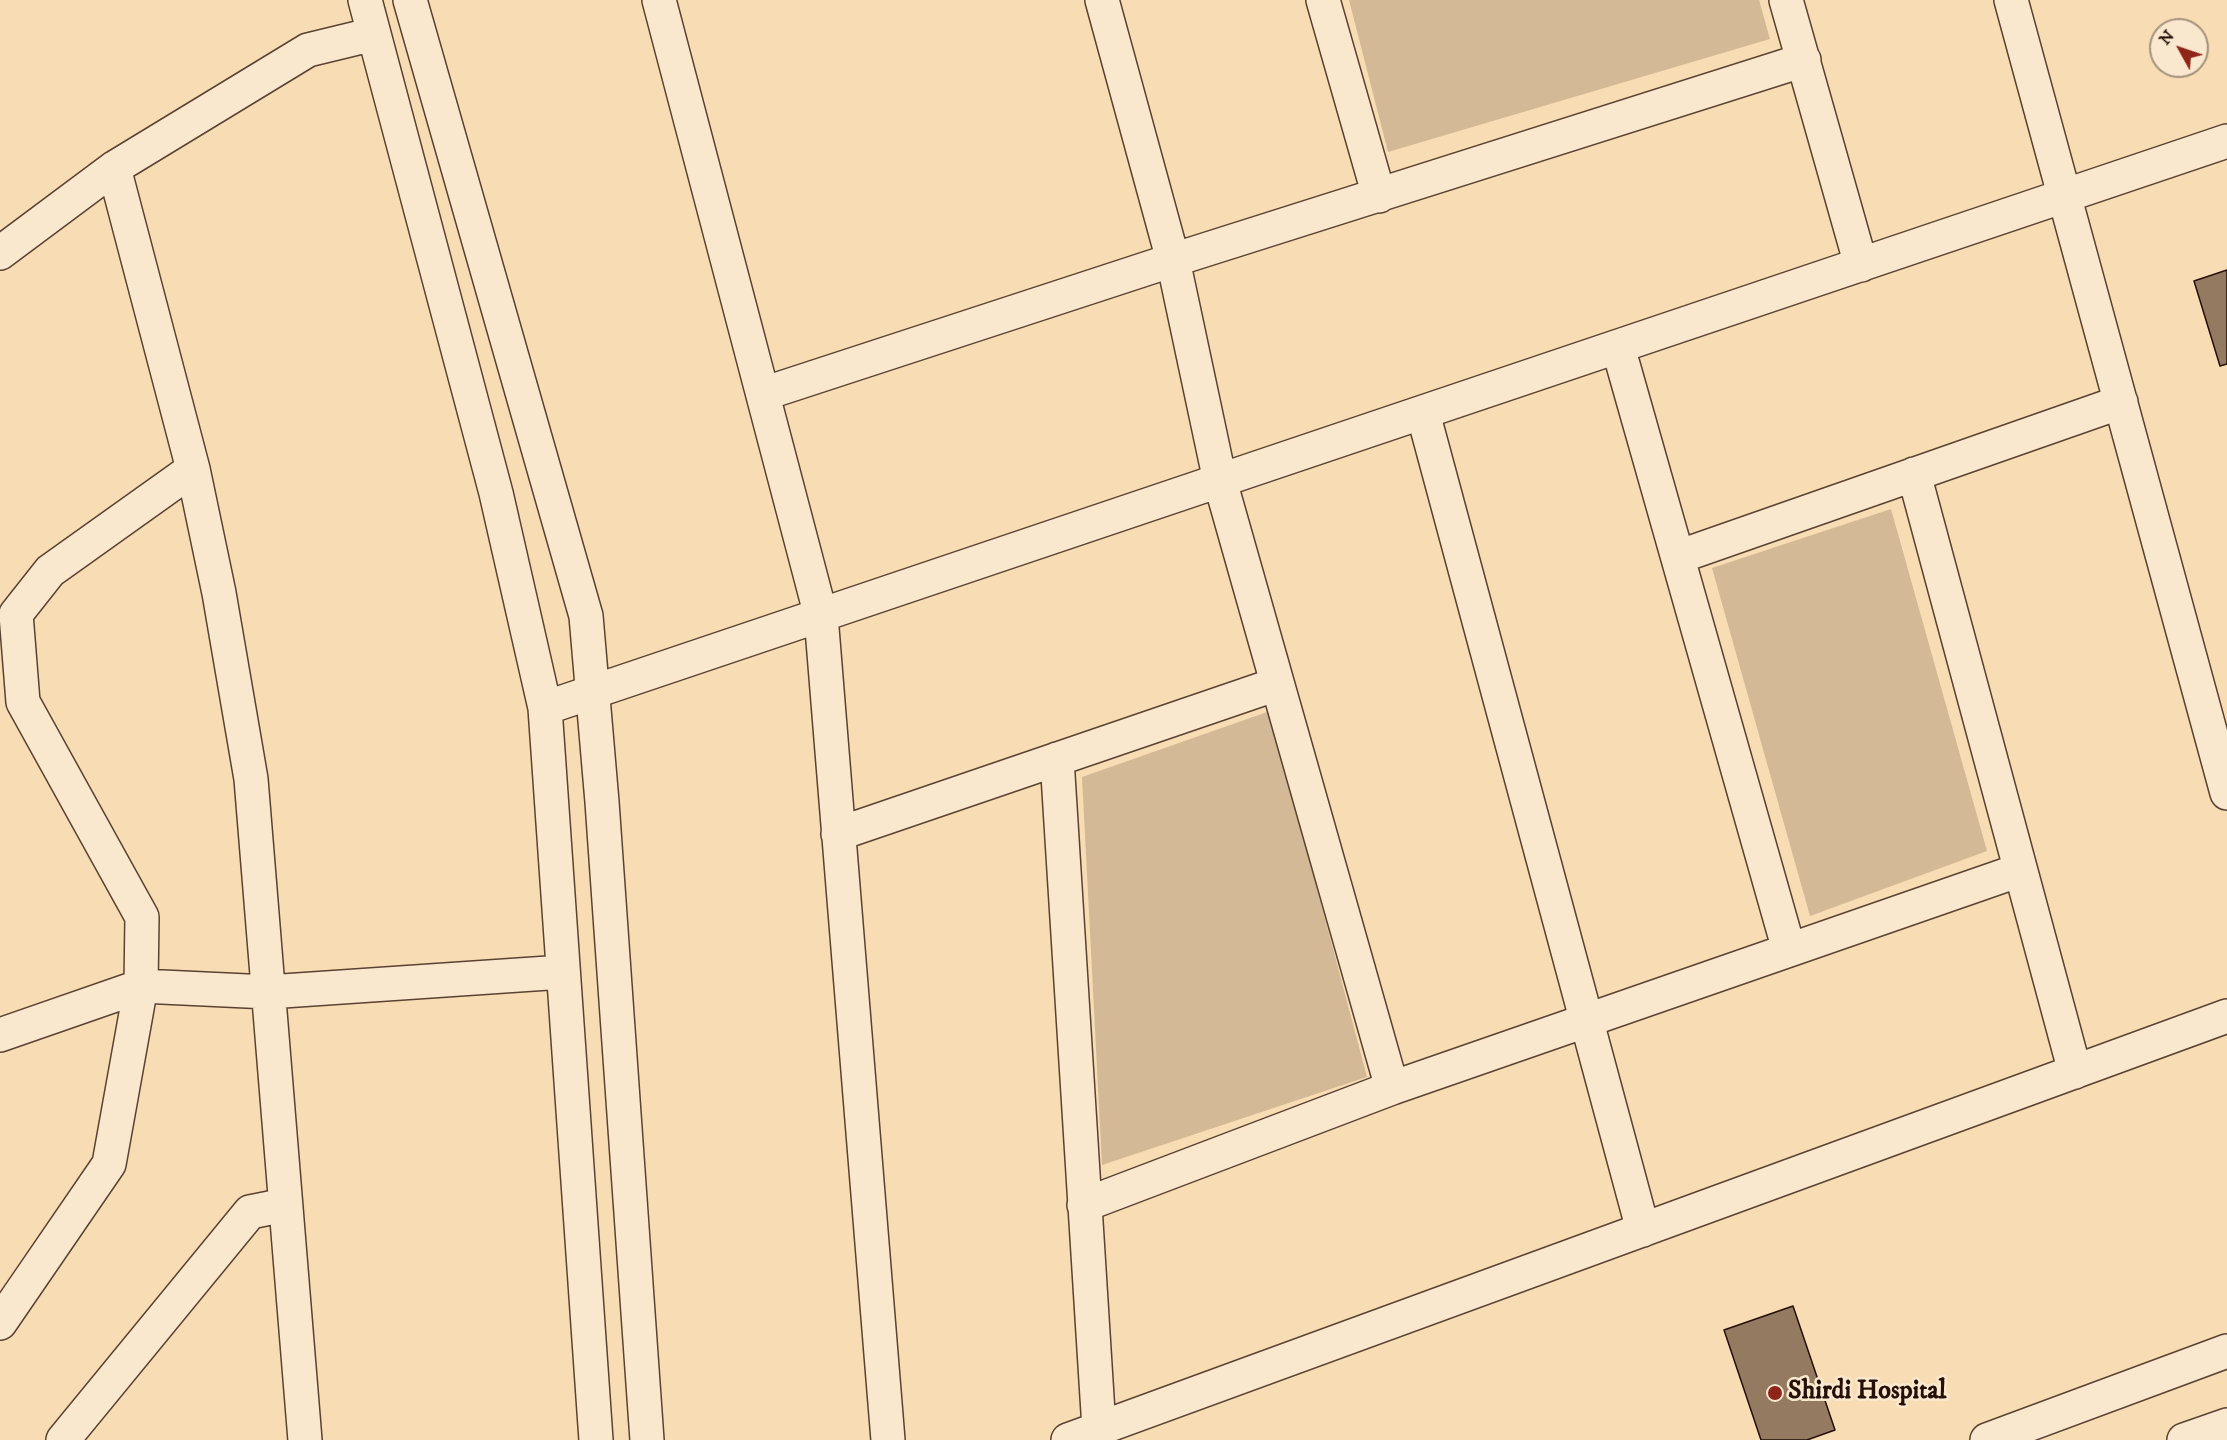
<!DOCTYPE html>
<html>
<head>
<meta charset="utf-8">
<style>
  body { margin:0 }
  #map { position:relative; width:2227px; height:1440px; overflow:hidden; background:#f8dcb4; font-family:"IM FELL DW Pica",serif }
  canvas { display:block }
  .north { position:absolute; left:2149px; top:18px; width:60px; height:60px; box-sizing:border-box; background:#fae8ce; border:2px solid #a5917e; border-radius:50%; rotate:310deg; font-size:16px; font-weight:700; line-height:24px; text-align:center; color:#250f07 }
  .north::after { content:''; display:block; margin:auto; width:21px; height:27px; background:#8f2418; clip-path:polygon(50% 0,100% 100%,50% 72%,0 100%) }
</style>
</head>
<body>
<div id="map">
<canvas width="2227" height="1440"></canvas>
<div class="north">N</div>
</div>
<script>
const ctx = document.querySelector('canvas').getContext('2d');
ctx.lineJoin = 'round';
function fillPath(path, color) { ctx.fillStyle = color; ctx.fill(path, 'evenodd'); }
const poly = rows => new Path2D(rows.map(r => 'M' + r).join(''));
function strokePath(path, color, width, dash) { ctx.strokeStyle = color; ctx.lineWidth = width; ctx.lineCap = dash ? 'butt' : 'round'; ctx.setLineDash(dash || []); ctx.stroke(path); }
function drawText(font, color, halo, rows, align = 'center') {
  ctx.font = font + ' "IM FELL DW Pica",serif'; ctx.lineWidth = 5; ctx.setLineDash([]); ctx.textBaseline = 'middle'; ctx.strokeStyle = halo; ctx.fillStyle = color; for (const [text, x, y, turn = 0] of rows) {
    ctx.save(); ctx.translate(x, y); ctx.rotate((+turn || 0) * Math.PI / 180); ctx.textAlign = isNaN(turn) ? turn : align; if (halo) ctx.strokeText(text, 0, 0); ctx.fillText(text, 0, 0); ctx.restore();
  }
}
fillPath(poly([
  [1349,0,1759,0,1770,39,1388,152],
  [1891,509,1987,851,1810,916,1712,568],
  [1270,711,1367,1077,1102,1165,1082,777]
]), '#d4b997');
const building = poly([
  [2227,270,2227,364,2220,366,2194,281,2227,270],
  [1793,1306,1835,1430,1807,1440,1761,1440,1724,1330,1793,1306]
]);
fillPath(building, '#937a61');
strokePath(building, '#250f07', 1.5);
const minor = poly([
  [365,0,496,493,545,708,596,1440],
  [410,0,586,616,602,802,647,1440],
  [659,0,821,616,888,1440],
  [1102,0,1173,260,1220,481,1392,1088],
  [1323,0,1379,196],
  [1786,0,1861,265],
  [2011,0,2227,793],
  [114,168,193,469,219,593,251,779,305,1440],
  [0,253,114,168,308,50,374,34],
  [1618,347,1789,950],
  [763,394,1173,260,1804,60],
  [1423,413,1643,1230],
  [1914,474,2075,1072],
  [1678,557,2121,402],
  [545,708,2227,141],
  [1057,759,1099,1429],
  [838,834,1277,684],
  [0,1035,141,986,268,992,563,972],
  [1084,1205,1392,1088,2020,870],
  [0,1323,109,1164,141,986,142,917,23,702,16,614,50,571,193,469],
  [63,1440,250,1212,285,1205],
  [1068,1440,2227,1016],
  [1987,1440,2227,1351],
  [2184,1440,2227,1425]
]);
strokePath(minor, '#5a4232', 36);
strokePath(minor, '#fae8ce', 33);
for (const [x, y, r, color] of [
  [1775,1393,8,"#8f2418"]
]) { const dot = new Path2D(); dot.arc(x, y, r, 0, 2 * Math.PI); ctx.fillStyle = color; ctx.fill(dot); strokePath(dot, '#fae8ce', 2); }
drawText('bold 26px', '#250f07', '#fae8ce', [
  ["Shirdi Hospital",1788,1393]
], 'left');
</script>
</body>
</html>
